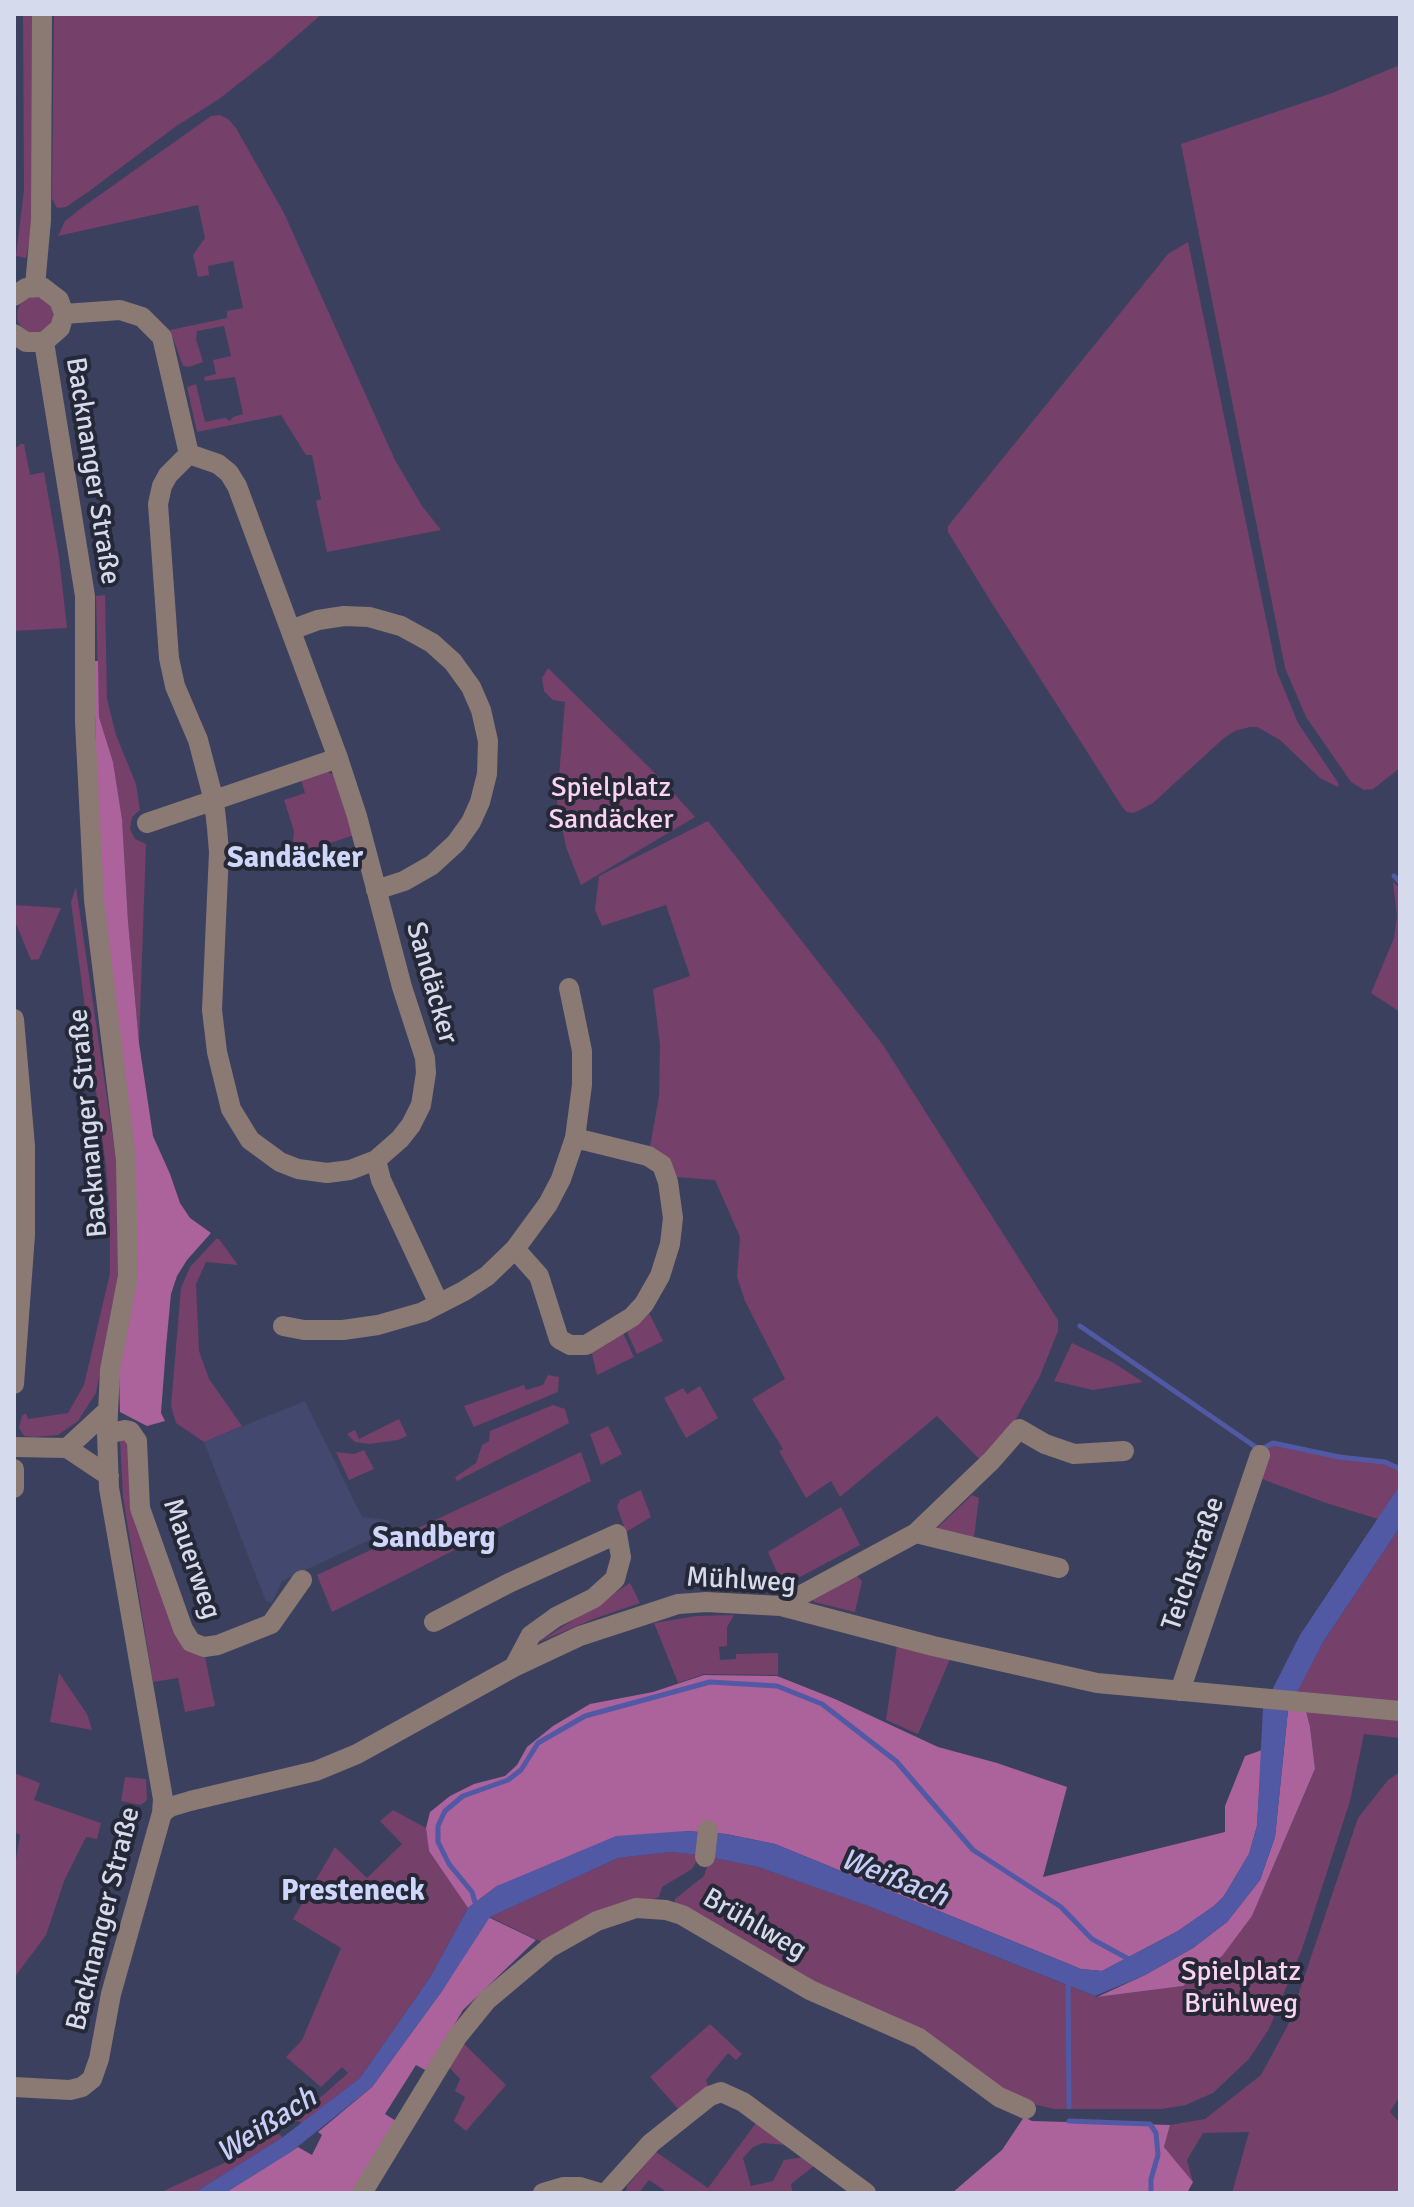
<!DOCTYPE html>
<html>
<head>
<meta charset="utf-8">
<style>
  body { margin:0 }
  #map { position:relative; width:1414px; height:2207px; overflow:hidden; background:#3b405e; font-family:Signika,sans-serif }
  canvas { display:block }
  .frame { position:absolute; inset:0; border:16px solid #d6daed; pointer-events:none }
</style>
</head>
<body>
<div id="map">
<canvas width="1414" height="2207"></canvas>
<div class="frame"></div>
</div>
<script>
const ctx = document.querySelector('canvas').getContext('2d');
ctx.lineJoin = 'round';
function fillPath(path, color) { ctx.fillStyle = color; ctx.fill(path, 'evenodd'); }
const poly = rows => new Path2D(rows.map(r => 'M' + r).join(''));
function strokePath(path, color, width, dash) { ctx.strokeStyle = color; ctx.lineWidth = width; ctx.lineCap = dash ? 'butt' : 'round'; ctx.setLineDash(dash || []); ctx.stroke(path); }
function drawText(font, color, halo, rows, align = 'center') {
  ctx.font = font + ' Signika,sans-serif'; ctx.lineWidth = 8; ctx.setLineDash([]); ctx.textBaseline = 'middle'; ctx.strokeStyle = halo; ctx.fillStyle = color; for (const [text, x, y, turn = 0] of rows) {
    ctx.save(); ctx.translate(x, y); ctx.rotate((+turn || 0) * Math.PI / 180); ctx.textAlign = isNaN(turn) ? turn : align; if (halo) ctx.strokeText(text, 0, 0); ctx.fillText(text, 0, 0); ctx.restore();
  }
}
fillPath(poly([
  [305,1401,362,1517,388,1520,393,1529,282,1581,272,1603,266,1601,261,1589,204,1442]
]), '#43486e');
fillPath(poly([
  [23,14,38,14,34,218,26,258,16,256,24,190],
  [54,14,322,14,270,59,219,99,175,127,88,192,66,207,57,208,52,199],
  [1400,65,1400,768,1373,789,1364,790,1351,782,1306,717,1285,668,1181,144,1332,93],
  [220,115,228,119,236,128,284,213,395,460,422,506,441,530,327,552,316,501,321,499,312,455,306,455,281,415,197,432,187,387,196,384,205,422,225,418,230,421,233,417,243,414,235,377,205,381,204,377,216,374,213,360,231,356,224,326,197,331,196,339,203,362,189,367,183,366,170,330,227,318,227,311,243,308,233,261,208,266,209,275,198,277,193,255,205,238,198,205,58,236,65,221,80,209,211,116],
  [1188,242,1277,672,1298,723,1339,784,1338,787,1320,778,1280,740,1257,727,1250,727,1235,731,1224,738,1153,803,1134,813,1127,812,1123,808,988,597,948,532,948,526,1168,254],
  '17 315a18 18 0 1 1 36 0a18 18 0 1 1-36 0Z',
  [21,444,24,444,30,475,44,472,59,557,67,628,14,631,14,449],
  [105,595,107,699,116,735,136,784,140,810,132,817,130,829,135,839,146,844,139,1043,128,921,122,819,113,762,99,717,96,596],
  [548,668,661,779,695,817,581,885,566,847,557,801,565,702,553,700,544,691,542,678],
  [326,771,334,775,354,835,292,856,294,831,284,800,305,793,301,780],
  [708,821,883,1045,1058,1320,1058,1331,1040,1376,1012,1426,981,1461,937,1416,840,1497,831,1481,806,1498,779,1451,783,1449,752,1399,785,1379,745,1301,737,1277,740,1237,715,1180,676,1177,650,1147,659,1096,660,1045,653,989,690,976,666,905,602,926,595,910,599,876],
  [1393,882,1400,888,1400,1012,1371,993,1394,938,1397,915],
  [76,887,117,1166,120,1274,96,1393,78,1421,58,1435,33,1437,24,1436,19,1428,22,1416,26,1413,28,1419,68,1413,84,1385,110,1273,110,1212,106,1167,71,902],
  [14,905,61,908,39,959,31,960,14,919],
  [216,1239,219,1239,238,1265,206,1262,196,1284,199,1351,209,1379,242,1426,204,1442,176,1423,171,1406,181,1288,190,1267],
  [649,1313,663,1341,637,1354,627,1332],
  [623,1333,634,1357,597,1375,591,1350],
  [1072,1343,1114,1363,1143,1382,1093,1390,1054,1381],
  [548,1375,559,1377,558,1392,474,1427,464,1406,524,1385,526,1390,543,1385],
  [700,1386,718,1418,686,1438,664,1398,683,1388,687,1394],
  [553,1405,565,1409,569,1423,457,1481,455,1477,476,1463,482,1445,489,1441,490,1431],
  [399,1419,407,1436,398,1440,369,1444,355,1442,347,1434,355,1430,359,1439],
  [608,1426,622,1454,601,1465,590,1434],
  [120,1439,128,1439,181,1644,205,1657,215,1706,185,1712,178,1678,153,1682,123,1497],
  [1268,1442,1400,1465,1400,1485,1378,1519,1326,1503,1262,1479],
  [364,1450,374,1469,349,1480,336,1452,354,1454],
  [581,1452,591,1481,332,1612,317,1575],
  [641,1490,651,1517,626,1532,617,1507,620,1500],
  [972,1495,979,1498,973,1545,936,1529],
  [841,1507,860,1545,783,1586,768,1552],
  [1400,1527,1400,1702,1296,1693,1323,1642],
  [856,1575,862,1581,855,1612,814,1602,813,1600],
  [630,1583,640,1603,596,1618,539,1642],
  [734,1615,727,1627,727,1646,719,1647,720,1660,736,1659,736,1654,778,1653,778,1675,704,1674,678,1683,654,1623,696,1616],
  [897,1646,950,1659,918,1734,886,1720],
  [59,1673,87,1714,92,1730,50,1722],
  [1306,1711,1400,1720,1400,1738,1364,1734,1350,1801,1302,1949,1269,2029,1249,2059,1213,2093,1186,2105,1162,2109,1054,2109,1028,2103,856,2004,674,1907,675,1899,704,1876,710,1857,758,1867,868,1906,1097,1997,1183,1986,1222,1955,1252,1916,1315,1770,1310,1727],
  [1400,1772,1400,2096,1390,2112,1400,2123,1400,2193,1232,2193,1249,2132,1203,2133,1187,2160,1193,2182,1164,2147,1170,2125,1205,2119,1261,2075,1288,2025,1358,1818,1388,1780],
  [14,1773,40,1783,34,1800,101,1823,97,1839,86,1837,64,1881,46,1935,14,1978,14,1871,20,1835,14,1832],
  [125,1777,146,1779,147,1800,141,1805,121,1801],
  [393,1810,426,1828,429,1851,468,1908,431,1976,360,2078,302,2123,295,2120,348,2073,342,2067,321,2087,286,2057,302,2040,341,1948,293,1919,335,1847,367,1878,402,1844,380,1821],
  [670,1852,700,1855,692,1869,662,1887,659,1897,546,1944,490,1917,618,1858],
  [710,2024,742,2054,736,2060,728,2053,706,2080,708,2086,679,2110,650,2077],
  [462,2042,506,2085,466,2131,454,2121,465,2097,455,2091,460,2079,448,2066],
  [756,2123,787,2145,763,2143,753,2147,743,2158,751,2186,773,2181,784,2160,803,2157,814,2166,791,2184,793,2193,668,2193,649,2180,639,2193,626,2193,627,2186,656,2152,708,2188],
  [275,2132,283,2137,194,2193,159,2193,246,2153]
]), '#754069');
fillPath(poly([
  [94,661,98,661,99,717,113,762,122,819,128,921,139,1043,153,1136,170,1174,180,1203,190,1218,211,1233,187,1260,177,1276,171,1294,166,1347,161,1413,165,1421,147,1426,120,1412,119,1372,137,1270,98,875],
  [704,1675,777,1676,835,1699,938,1747,997,1763,1067,1787,1043,1877,1225,1832,1225,1806,1245,1756,1262,1750,1257,1826,1249,1854,1224,1896,1214,1906,1178,1931,1102,1971,1081,1969,775,1844,726,1834,686,1831,497,1886,468,1908,429,1851,426,1828,430,1812,450,1796,474,1784,505,1776,517,1765,527,1747,553,1726,590,1704,653,1692],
  [1288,1710,1306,1711,1310,1727,1315,1769,1252,1916,1222,1956,1183,1986,1097,1997,1145,1975,1193,1948,1227,1922,1260,1880,1275,1837],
  [488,1917,536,1940,463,2010,427,2071,416,2065,385,2114,396,2121,353,2193,225,2193,298,2147,312,2155,322,2135,318,2132,372,2087,442,1991],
  [1024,2117,1032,2121,1170,2125,1164,2147,1193,2182,1187,2193,952,2193,1002,2150]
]), '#ac629a');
fillPath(poly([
  [1400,1485,1400,1527,1323,1642,1288,1710,1275,1837,1260,1880,1227,1922,1193,1948,1145,1975,1095,1996,868,1906,758,1867,700,1855,670,1852,618,1858,490,1917,442,1991,372,2087,291,2152,225,2193,194,2193,283,2137,360,2078,431,1976,468,1908,497,1886,616,1836,686,1831,726,1834,775,1844,1081,1969,1102,1971,1178,1931,1214,1906,1224,1896,1249,1854,1257,1826,1263,1708,1300,1635]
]), '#5159a4');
strokePath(poly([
  [1394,876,1400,882],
  [1080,1326,1260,1450,1273,1443,1339,1457,1385,1462,1400,1469],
  [477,1909,472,1892,449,1864,438,1842,438,1826,445,1811,463,1796,508,1780,521,1770,538,1743,585,1716,710,1682,777,1686,822,1704,896,1761,973,1850,1061,1907,1092,1939,1134,1962],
  [1068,1980,1069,2107],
  [1069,2121,1150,2124,1156,2133,1158,2155,1151,2179,1151,2193]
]), '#5159a4', 5);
strokePath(poly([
  [35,286,41,220,42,14],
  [14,296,26,288,42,287,59,300,64,314,60,328,44,342,26,342,14,334],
  [64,314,120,310,142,317,162,337,189,454,218,464,229,473,237,486,338,758,147,823],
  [189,454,168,475,162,486,158,504,169,658,175,686,198,740,214,801,217,828,219,852,212,1010,217,1052,231,1109,250,1140,280,1162,298,1169,327,1173,350,1170,376,1160,400,1139,411,1125,421,1105,426,1073,425,1058,402,987,357,816,338,758],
  [291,630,318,620,344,616,369,617,401,626,432,643,453,662,471,687,481,710,488,741,487,774,480,802,471,822,456,843,432,865,404,881,376,890],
  [14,1019,25,1146,25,1235,14,1384],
  [376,1160,381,1180,439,1304],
  [515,1249,539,1276,559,1339,570,1345,586,1345,632,1317,644,1304,660,1276,670,1244,673,1218,668,1182,662,1165,648,1156,575,1138],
  [283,1326,304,1330,343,1330,378,1325,423,1312,464,1291,487,1276,515,1249,548,1204,561,1179,575,1138,582,1085,582,1051,569,988],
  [107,1434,125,1430,130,1431,137,1441,140,1508,183,1629,191,1642,204,1647,218,1645,271,1624,302,1580],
  [14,1447,67,1448,109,1476],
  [67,1448,107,1411],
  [14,1469,14,1488],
  [916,1533,1059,1568],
  [781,1606,916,1533,992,1460,1019,1429,1045,1444,1074,1454,1124,1451],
  [434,1622,509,1583,617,1534,621,1557,615,1579,594,1598,556,1617,531,1635,514,1667],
  [1180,1691,1260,1455],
  [162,1813,170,1807,190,1801,316,1771,357,1754,514,1667,580,1636,678,1604,706,1602,781,1606,933,1646,1097,1683,1400,1711],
  [705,1857,708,1830],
  [14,2087,70,2090,82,2087,92,2079,99,2059,111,1994,162,1813,163,1799,109,1488,107,1434,110,1370,128,1276,126,1160,94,900,85,722,85,596,44,342],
  [362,2193,457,2037,487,2000,549,1948,597,1921,636,1908,666,1910,682,1915,810,1990,919,2038,999,2097,1026,2109],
  [543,2193,563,2187,580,2187,600,2193],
  [606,2193,651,2143,710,2096,721,2092,743,2102,866,2193]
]), '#8b7974', 20);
drawText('28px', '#d6daed', '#252836', [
  ["Backnanger Straße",92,471,81],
  ["Sandäcker",431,983,74],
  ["Backnanger Straße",89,1123,-95],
  ["Mauerweg",191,1559,71],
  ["Teichstraße",1194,1564,-71],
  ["Mühlweg",741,1581,3],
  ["Backnanger Straße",104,1919,-76],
  ["Brühlweg",754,1925,30]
]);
drawText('28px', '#fcd3f0', '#252836', [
  ["Spielplatz",611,789],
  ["Sandäcker",611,821],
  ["Spielplatz",1241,1973],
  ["Brühlweg",1241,2005]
]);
drawText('bold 30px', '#cfd6fc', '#252836', [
  ["Sandäcker",295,859],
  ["Sandberg",434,1539],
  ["Presteneck",353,1892]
]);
drawText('italic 30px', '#c7cff9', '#252836', [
  ["Weißach",894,1879,21],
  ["Weißach",267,2126,-33]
]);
</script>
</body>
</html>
